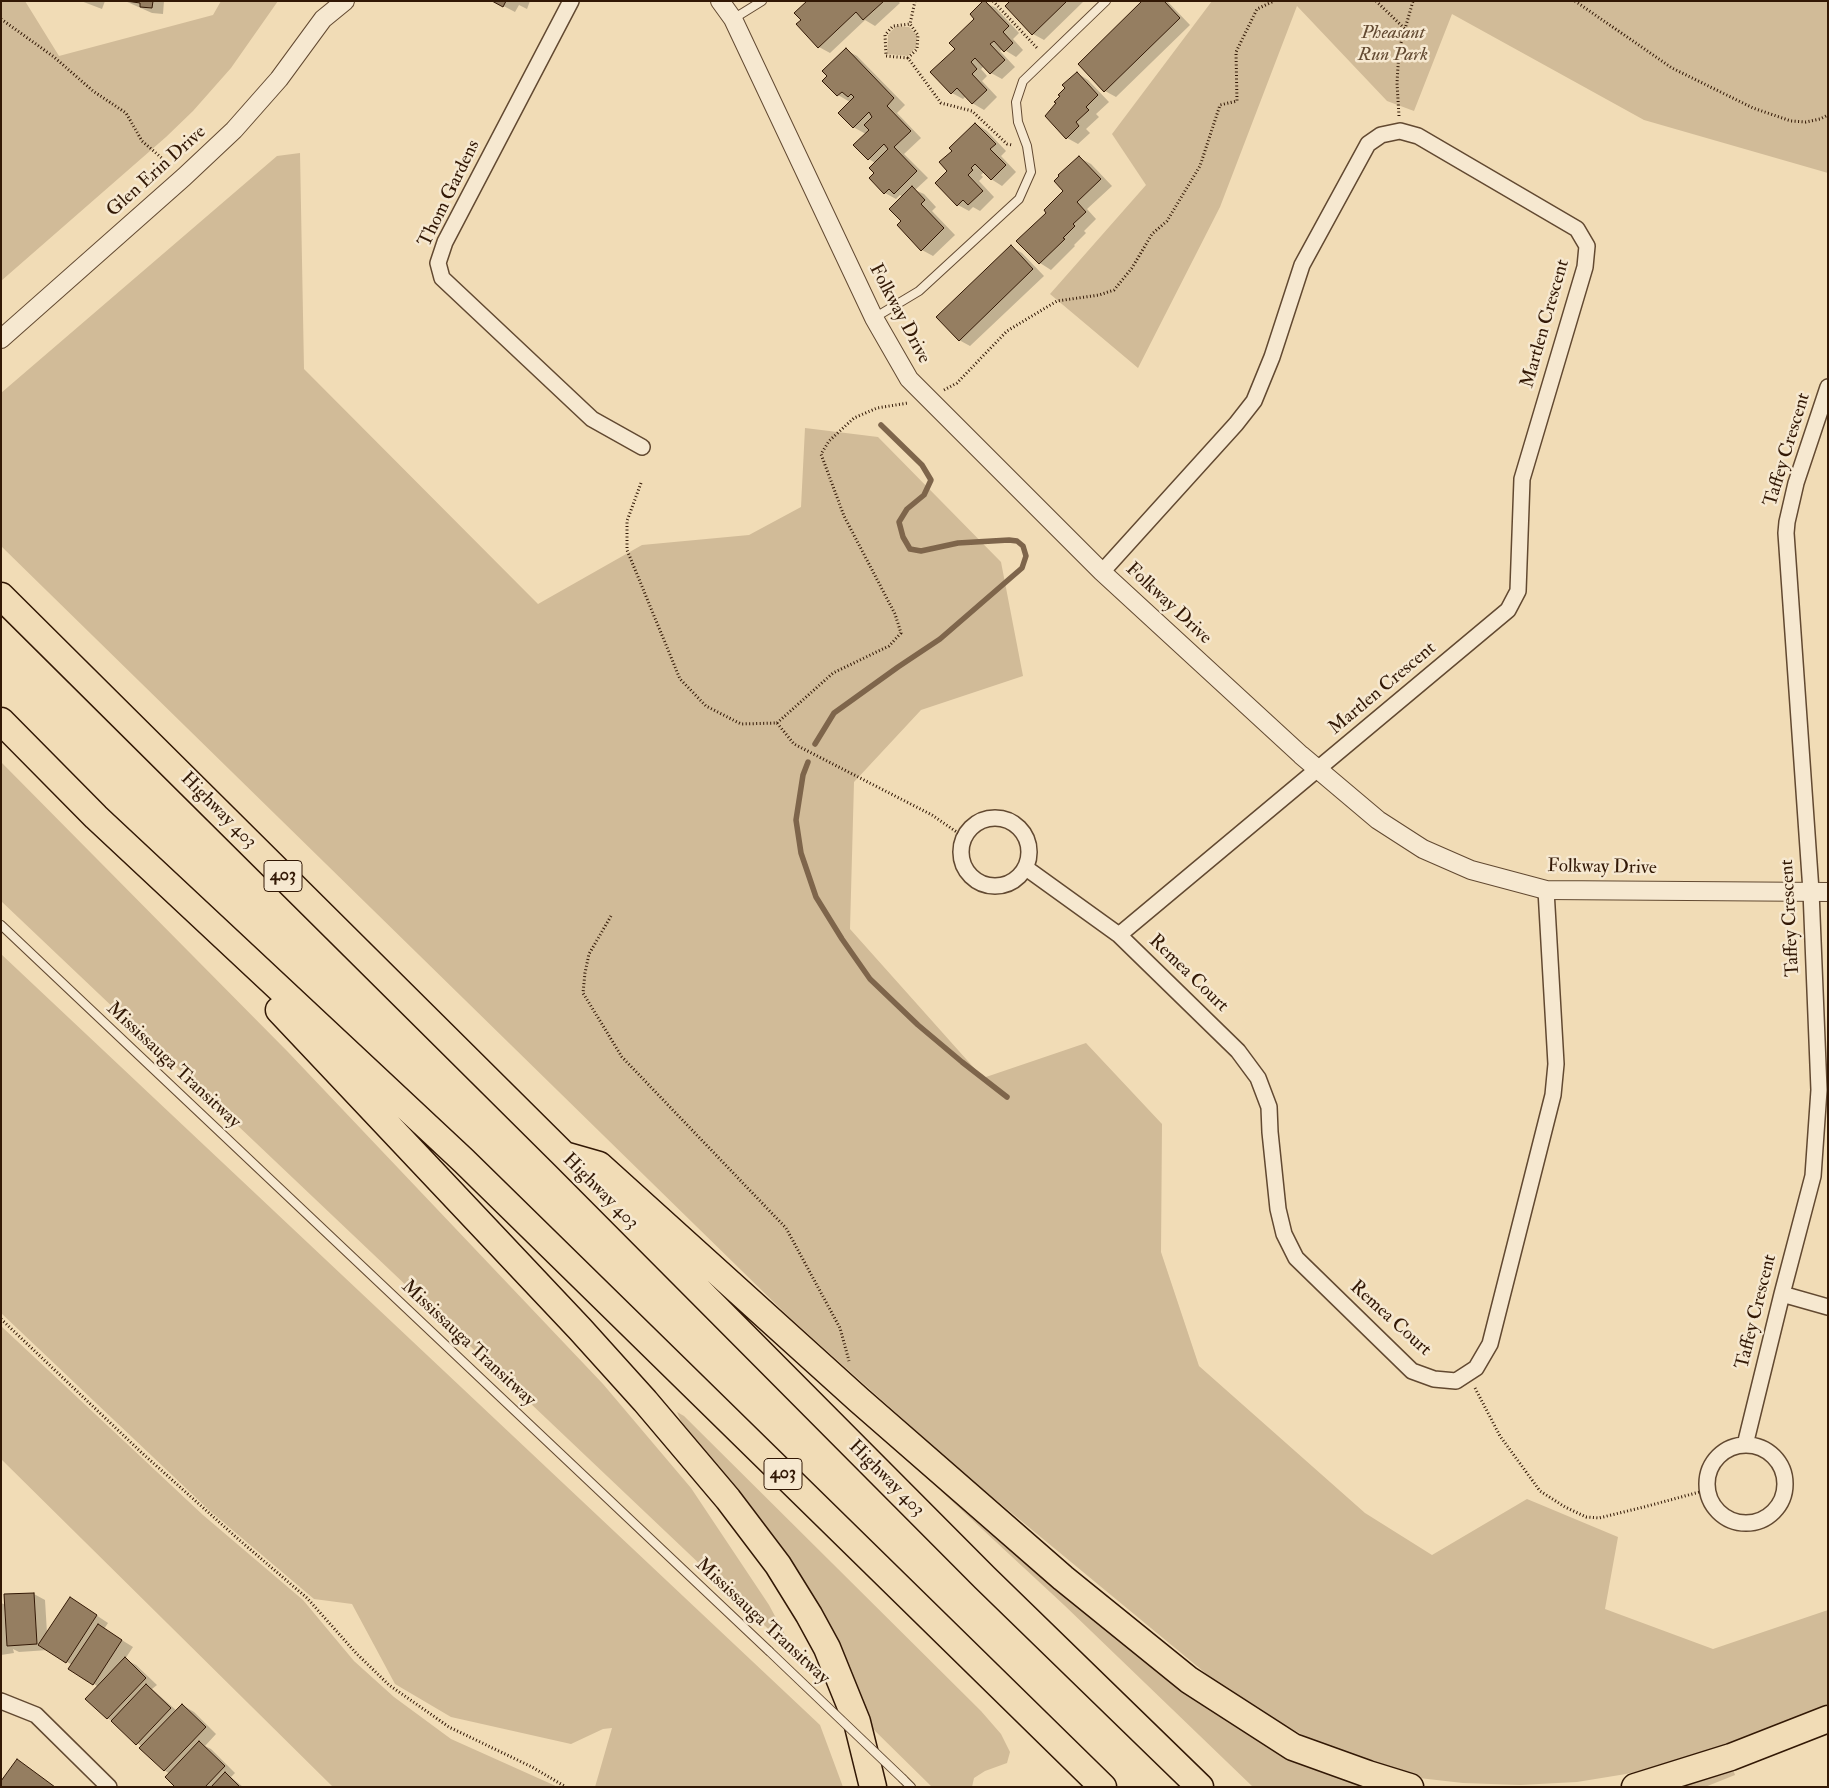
<!DOCTYPE html>
<html>
<head>
<meta charset="utf-8">
<style>
  body { margin:0 }
  #map { position:relative; width:1829px; height:1788px; overflow:hidden; background:#f1dcb6; font-family:"IM FELL Double Pica",serif }
  canvas { display:block }
  .frame { position:absolute; inset:0; border:2px solid #321805; pointer-events:none }
</style>
</head>
<body>
<div id="map">
<canvas width="1829" height="1788"></canvas>
<div class="frame"></div>
</div>
<script>
const ctx = document.querySelector('canvas').getContext('2d');
ctx.lineJoin = 'round';
function fillPath(path, color) { ctx.fillStyle = color; ctx.fill(path, 'evenodd'); }
const poly = rows => new Path2D(rows.map(r => 'M' + r).join(''));
function strokePath(path, color, width, dash) { ctx.strokeStyle = color; ctx.lineWidth = width; ctx.lineCap = dash ? 'butt' : 'round'; ctx.setLineDash(dash || []); ctx.stroke(path); }
function drawText(font, color, halo, rows, align = 'center') {
  ctx.font = font + ' "IM FELL Double Pica",serif'; ctx.lineWidth = 5; ctx.setLineDash([]); ctx.textBaseline = 'middle'; ctx.strokeStyle = halo; ctx.fillStyle = color; for (const [text, x, y, turn = 0] of rows) {
    ctx.save(); ctx.translate(x, y); ctx.rotate((+turn || 0) * Math.PI / 180); ctx.textAlign = isNaN(turn) ? turn : align; if (halo) ctx.strokeText(text, 0, 0); ctx.fillText(text, 0, 0); ctx.restore();
  }
}
fillPath(poly([
  [1,1,25,1,59,56,213,15,221,1,278,1,231,68,193,111,166,137,1,281],
  [1212,1,1828,1,1828,173,1644,120,1452,14,1414,111,1387,101,1297,6,1220,207,1138,368,1050,294,1146,185,1112,134],
  [896,26,909,27,917,35,916,47,908,56,887,54,888,35],
  [300,153,304,369,538,604,642,545,749,535,801,507,805,428,878,437,1001,562,1023,676,921,710,854,782,850,929,983,1078,1086,1043,1162,1124,1161,1252,1199,1366,1365,1513,1432,1555,1527,1499,1618,1537,1605,1609,1713,1649,1828,1610,1828,1705,1765,1732,1663,1766,1626,1774,1577,1782,1520,1785,1463,1783,1419,1778,1317,1743,1274,1719,1215,1681,962,1472,789,1317,1,546,1,393,277,156],
  [1,762,288,1052,603,1384,691,1488,769,1605,789,1642,783,1643,1,901],
  [1,954,820,1725,843,1787,595,1787,612,1728,603,1729,571,1744,451,1717,395,1684,352,1604,314,1599,210,1511,1,1313],
  [1,1326,203,1515,303,1600,354,1661,394,1697,451,1739,558,1787,333,1787,1,1459],
  [677,1412,684,1416,981,1711,1001,1734,1010,1752,1007,1763,985,1771,974,1778,972,1787,932,1787,871,1727,851,1672,826,1619,800,1575,760,1518,681,1421],
  [945,1487,1032,1563,1368,1787,1253,1787,1064,1605,941,1491],
  [1733,1769,1735,1775,1705,1787,1678,1787]
]), '#d1bb98');
fillPath(poly([
  [81,1,105,1,102,9],
  [125,1,164,1,163,14,152,13],
  [494,1,530,1,527,9,519,5,515,12],
  [809,1,898,1,900,3,875,26,865,20,830,53,819,47,802,20],
  [1012,1,1084,1,1044,40,1033,34],
  [1144,1,1167,1,1190,25,1116,97,1105,91],
  [984,2,996,8,1019,33,1013,39,1023,50,1016,57,1003,49,1000,51,1015,67,1002,79,991,73,984,66,981,69,987,76,982,81,997,97,984,110,972,103,966,96,963,99,952,93,957,49,976,19],
  [846,50,857,56,905,105,897,113,921,138,904,154,928,178,915,190,924,194,936,207,932,211,955,235,933,256,922,250,902,221,903,197,900,195,896,199,885,193,876,173,875,163,869,159,866,134,853,127,850,102,838,95,824,81],
  [1077,73,1088,80,1109,102,1096,114,1099,117,1086,129,1090,133,1078,144,1067,138,1067,88],
  [976,124,987,131,1006,151,1001,156,1016,172,1002,186,991,179,984,172,981,175,983,177,979,181,994,197,980,211,973,207,969,211,958,205,949,171,954,151],
  [1080,158,1091,164,1112,186,1087,209,1096,219,1084,231,1086,233,1074,245,1075,246,1051,270,1040,263,1048,213,1065,191],
  [1011,247,1022,253,1044,276,970,346,959,340],
  [34,1594,45,1600,47,1633,81,1605,108,1623,104,1629,133,1647,125,1659,136,1665,157,1685,152,1689,177,1711,182,1705,194,1712,216,1734,205,1746,211,1749,235,1773,231,1777,243,1787,177,1787,170,1774,164,1770,142,1747,114,1722,107,1718,98,1687,72,1665,48,1650,19,1652,13,1649,14,1653,1,1655,1,1603,6,1605]
]), '#0003');
strokePath(poly([
  [815,744,834,713,898,667,940,639,1022,568,1026,556,1023,546,1017,541,1009,540,958,543,921,551,910,549,903,537,899,522,907,509,924,495,931,480,922,465,881,425],
  [808,762,803,775,796,820,801,853,816,897,842,939,870,979,918,1025,962,1062,1007,1097]
]), '#7e654b', 5.5);
const building = poly([
  [126,1,153,1,152,8,140,7,140,3,126,1],
  [492,1,506,1,503,7,492,1],
  [807,1,884,1,863,20,856,12,818,48,796,24,801,20,794,13,807,1],
  [983,1,985,1,1009,26,1003,32,1013,43,1004,52,994,41,990,44,1005,60,990,74,975,58,971,62,977,69,972,74,987,90,972,104,957,88,951,94,930,72,955,49,949,43,974,19,970,14,983,1],
  [1010,1,1067,1,1032,35,1005,6,1010,1],
  [1142,1,1164,1,1180,18,1104,92,1078,64,1142,1],
  [846,48,894,98,887,106,911,131,894,147,917,171,894,194,889,189,884,194,869,178,874,173,869,168,888,149,884,144,868,160,853,145,869,130,864,125,872,117,869,112,853,128,838,113,854,97,851,94,848,97,842,92,837,96,822,81,827,76,822,71,846,48],
  [1077,72,1098,95,1086,107,1089,110,1076,122,1079,126,1066,139,1045,116,1056,103,1054,102,1060,96,1058,95,1065,88,1062,85,1077,72],
  [975,123,996,144,990,149,1006,165,991,180,975,164,971,168,973,170,968,175,983,191,968,205,963,200,957,206,935,183,947,171,939,162,952,151,949,148,975,123],
  [1079,156,1101,179,1077,202,1086,212,1073,224,1075,226,1063,238,1065,239,1039,264,1016,241,1046,213,1044,210,1063,191,1054,181,1059,176,1058,175,1079,156],
  [912,186,925,200,921,204,944,228,921,251,897,225,901,221,889,209,912,186],
  [1011,245,1033,269,959,341,936,317,1011,245],
  [34,1593,37,1644,7,1646,4,1594,34,1593],
  [70,1597,97,1615,66,1663,38,1645,70,1597],
  [98,1624,122,1640,93,1685,68,1669,98,1624],
  [125,1657,146,1678,107,1719,85,1699,125,1657],
  [146,1684,171,1708,136,1745,111,1721,146,1684],
  [182,1704,206,1727,164,1771,139,1748,182,1704],
  [199,1741,225,1766,205,1787,175,1787,165,1777,199,1741],
  [17,1759,55,1787,3,1787,1,1785,1,1781,17,1759],
  [225,1772,240,1787,211,1787,225,1772]
]);
fillPath(building, '#957e61');
strokePath(building, '#321805', 1);
const service = poly([
  [733,19,762,1],
  [874,318,919,291,1019,199,1031,172,1027,146,1018,122,1016,102,1023,81,1106,1],
  [1,925,769,1651],
  [903,1779,911,1787]
]);
const minor = poly([
  [571,1,445,242,438,263,442,278,592,419,642,447],
  [1102,572,1236,424,1254,401,1272,357,1302,265,1368,144,1381,135,1400,131,1418,136,1577,229,1587,246,1585,267,1522,479,1518,591,1508,610,1119,935],
  '961 852a34 34 0 1 1 68 0a34 34 0 1 1-68 0Z',
  [1026,868,1119,935,1238,1051,1258,1078,1269,1107,1270,1132,1278,1209,1284,1234,1296,1258,1412,1371,1434,1379,1456,1381,1476,1368,1490,1344,1553,1095,1556,1064,1546,890],
  [1782,1294,1828,1307],
  '1707 1484a39 39 0 1 1 78 0a39 39 0 1 1-78 0Z',
  [1745,1445,1782,1294,1813,1176,1819,1090,1811,891,1786,533,1787,522,1796,483,1828,387],
  [1,1701,36,1715,109,1787]
]);
const tertiary = poly([
  [720,1,733,19,874,318,909,379,1102,572,1301,755,1378,820,1423,849,1471,870,1546,890,1828,892],
  [1,339,184,177,234,130,279,79,323,19,345,1]
]);
const motorway = poly([
  [1,596,564,1155,985,1578,1200,1787],
  [1,721,96,817,464,1161,1103,1787],
  [279,1010,580,1329,645,1401,728,1499,778,1565,809,1615,827,1648,857,1722,873,1787],
  [564,1155,599,1165,859,1400,1063,1578,1189,1680,1293,1747,1368,1774,1410,1787],
  [1635,1787,1731,1757,1828,1719]
]);
strokePath(service, '#624931', 10);
strokePath(minor, '#624931', 18);
strokePath(tertiary, '#624931', 20);
strokePath(motorway, '#321805', 29);
strokePath(poly([
  [915,1,910,24,918,35,917,49,908,58,941,103,972,111,1007,144,1012,145],
  [993,1,1038,49],
  [1376,1,1405,29],
  [1575,1,1672,68,1753,108,1791,121,1806,122,1820,119,1828,115],
  [1,19,54,57,93,91,126,113,142,141,171,166],
  [908,58,886,56,885,35,893,26,910,24],
  [1399,116,1397,83,1399,50,1413,1],
  [944,390,957,383,1007,331,1057,301,1099,295,1114,290,1132,268,1152,234,1167,221,1200,166,1220,105,1237,101,1236,52,1257,9,1274,1],
  [641,483,627,521,627,550,680,679,706,706,741,724,777,723,794,744,932,815,964,837],
  [777,723,833,673,889,646,901,633,895,614,844,516,821,454,829,441,854,418,877,408,908,403],
  [611,916,589,954,585,973,583,993,622,1057,786,1228,840,1328,849,1361],
  [1,1319,142,1453,237,1538,307,1598,356,1653,389,1685,449,1727,532,1767,566,1787],
  [1475,1388,1500,1436,1540,1491,1565,1507,1586,1517,1599,1518,1644,1507,1707,1490]
]), '#321805', 3, [1, 2.5]);
strokePath(service, '#f6e8d0', 8);
strokePath(minor, '#f6e8d0', 15);
strokePath(tertiary, '#f6e8d0', 18);
strokePath(motorway, '#f1dcb6', 26);
const serviceBridge = poly([
  [769,1651,903,1779]
]);
strokePath(serviceBridge, '#624931', 10, []);
strokePath(serviceBridge, '#f6e8d0', 8);
for (const [x, y, w] of [
  [283,876,38],
  [783,1474,38]
]) { const box = new Path2D(); box.roundRect(x - w / 2, y - 15.5, w, 31, 4); ctx.fillStyle = '#f6e8d0'; ctx.fill(box); strokePath(box, '#321805', 1); }
drawText('bold 18px', '#321805', null, [
  ["403",283,876],
  ["403",783,1474]
]);
drawText('italic 19px', '#624931', '#f6e8d0', [
  ["Pheasant",1393,34],
  ["Run Park",1393,56]
]);
drawText('19px', '#321805', '#f6e8d0', [
  ["Glen Erin Drive",157,172,-42],
  ["Thom Gardens",450,194,-64],
  ["Folkway Drive",899,314,62],
  ["Martlen Crescent",1546,324,-74],
  ["Taffey Crescent",1788,450,-73],
  ["Folkway Drive",1168,604,43],
  ["Martlen Crescent",1383,689,-40],
  ["Highway 403",218,811,45],
  ["Folkway Drive",1602,868,1],
  ["Taffey Crescent",1791,918,-93],
  ["Remea Court",1188,974,44],
  ["Mississauga Transitway",173,1066,43],
  ["Highway 403",600,1192,45],
  ["Taffey Crescent",1757,1312,-76],
  ["Remea Court",1390,1319,42],
  ["Mississauga Transitway",468,1344,43],
  ["Highway 403",886,1479,45],
  ["Mississauga Transitway",762,1622,43]
]);
</script>
</body>
</html>
